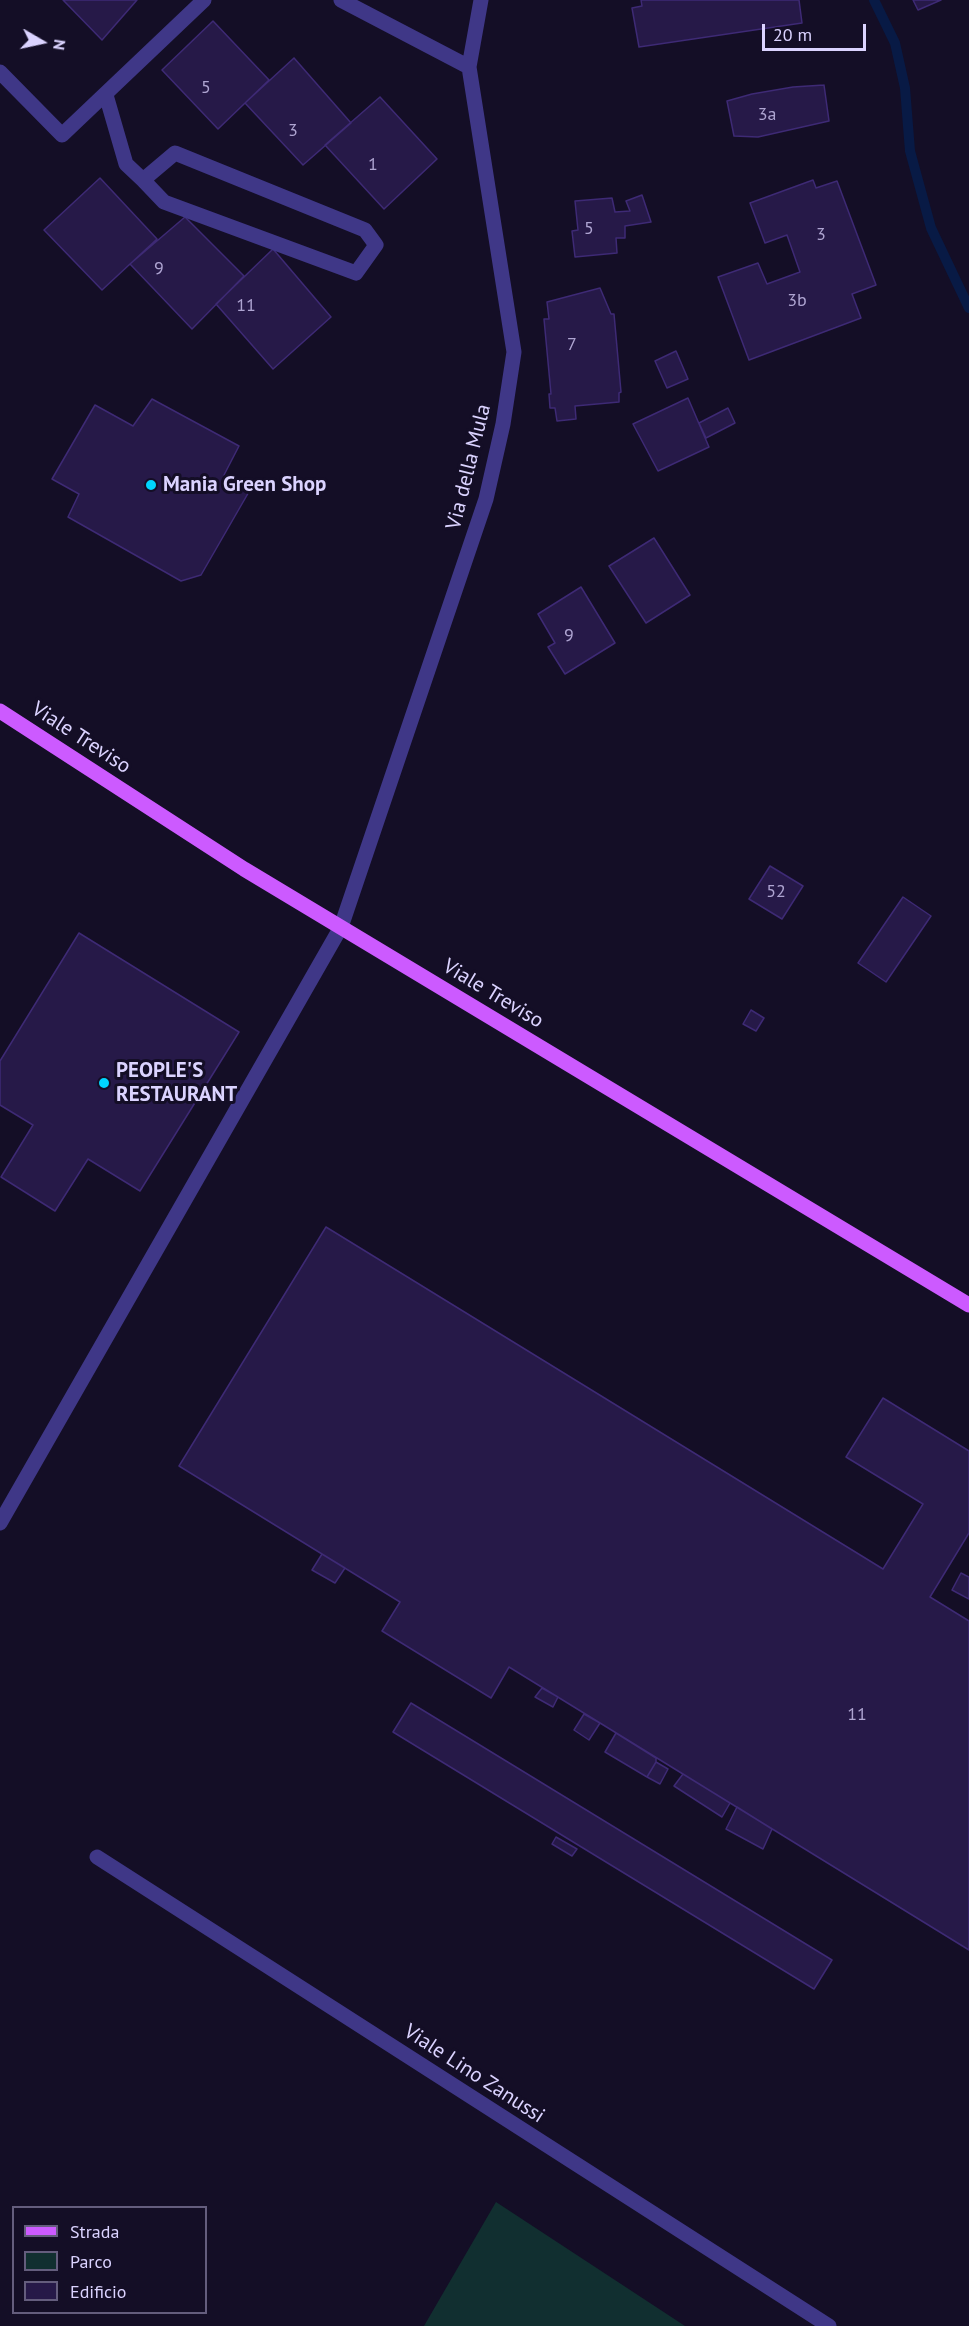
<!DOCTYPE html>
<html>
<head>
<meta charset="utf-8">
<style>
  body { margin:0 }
  #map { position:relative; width:969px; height:2326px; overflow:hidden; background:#140e26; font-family:"PT Sans",sans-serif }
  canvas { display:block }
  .legend { position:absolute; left:12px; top:2206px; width:195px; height:108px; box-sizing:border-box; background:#140e26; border:2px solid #645d7d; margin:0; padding:8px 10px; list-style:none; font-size:18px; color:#dbd3ff }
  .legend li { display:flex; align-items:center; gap:12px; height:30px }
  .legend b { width:30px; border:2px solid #645d7d }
  .north { position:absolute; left:12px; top:12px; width:60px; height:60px; -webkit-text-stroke:4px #140e26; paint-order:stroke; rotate:99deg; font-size:16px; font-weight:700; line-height:24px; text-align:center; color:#dbd3ff }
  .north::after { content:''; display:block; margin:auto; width:21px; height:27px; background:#dbd3ff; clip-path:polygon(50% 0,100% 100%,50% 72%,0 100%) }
  .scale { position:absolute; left:762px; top:24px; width:104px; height:27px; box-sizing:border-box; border:3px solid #dbd3ff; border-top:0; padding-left:8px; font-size:18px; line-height:21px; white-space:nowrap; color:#dbd3ff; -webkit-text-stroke:4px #140e26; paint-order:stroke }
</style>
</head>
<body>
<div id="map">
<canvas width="969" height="2326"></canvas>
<ul class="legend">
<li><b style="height:8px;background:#cc5aff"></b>Strada</li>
<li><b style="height:16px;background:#112f30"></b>Parco</li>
<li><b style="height:16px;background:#261948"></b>Edificio</li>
</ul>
<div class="north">N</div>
<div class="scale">20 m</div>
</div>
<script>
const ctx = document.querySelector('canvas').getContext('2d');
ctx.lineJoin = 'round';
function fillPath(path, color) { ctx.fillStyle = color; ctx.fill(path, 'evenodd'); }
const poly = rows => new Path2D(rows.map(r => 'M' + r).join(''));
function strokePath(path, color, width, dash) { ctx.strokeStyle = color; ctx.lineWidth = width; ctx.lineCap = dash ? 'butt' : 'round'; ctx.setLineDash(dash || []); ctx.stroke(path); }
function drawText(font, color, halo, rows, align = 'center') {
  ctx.font = font + ' "PT Sans",sans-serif'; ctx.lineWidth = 6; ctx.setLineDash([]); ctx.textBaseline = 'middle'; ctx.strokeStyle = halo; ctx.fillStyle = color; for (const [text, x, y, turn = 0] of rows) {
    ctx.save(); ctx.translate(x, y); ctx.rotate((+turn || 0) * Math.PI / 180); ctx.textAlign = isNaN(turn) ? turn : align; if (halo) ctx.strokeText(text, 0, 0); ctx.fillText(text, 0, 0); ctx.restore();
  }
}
fillPath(poly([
  [496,2202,685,2326,424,2326]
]), '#112f30');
strokePath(poly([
  [874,0,895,43,905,88,910,151,931,228,969,308]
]), '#081a45', 10);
const building = poly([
  [63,0,137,0,102,40,63,0],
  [641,0,799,0,802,23,639,47,632,8,642,6,641,0],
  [913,0,941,0,918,10,913,0],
  [213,21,269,80,218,129,162,70,213,21],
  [294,58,351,123,303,165,245,103,294,58],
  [824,85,829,121,758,137,734,136,727,101,752,94,793,87,824,85],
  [380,97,437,159,384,209,325,145,380,97],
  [100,178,157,239,102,290,44,230,100,178],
  [813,180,816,188,837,181,876,285,852,294,861,318,749,360,718,277,758,263,767,284,800,272,787,235,765,243,750,203,813,180],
  [642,195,651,222,625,226,625,238,616,238,617,253,575,257,572,231,578,230,575,201,612,198,615,212,630,211,626,201,642,195],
  [185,217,244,276,192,329,130,264,185,217],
  [273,249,331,317,273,369,216,304,273,249],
  [600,288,611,314,614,314,621,392,619,393,619,402,575,406,576,419,557,421,555,408,550,408,549,394,551,394,544,319,549,319,547,302,600,288],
  [676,351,688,379,667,388,655,361,676,351],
  [688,398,709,447,658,471,633,424,688,398],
  [152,399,239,446,224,475,250,490,201,575,181,581,68,517,79,494,52,479,95,405,133,426,152,399],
  [728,408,735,423,706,438,699,423,728,408],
  [654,538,690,595,646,623,609,566,654,538],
  [581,587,615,643,565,674,548,647,555,643,538,614,581,587],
  [770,866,803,886,782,919,749,899,770,866],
  [903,897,931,916,886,982,858,963,903,897],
  [79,933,239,1032,140,1191,88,1159,55,1211,1,1177,33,1125,0,1105,0,1061,79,933],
  [751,1010,764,1018,756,1031,743,1024,751,1010],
  [326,1227,883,1569,923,1504,846,1457,883,1398,969,1451,969,1533,930,1597,969,1621,969,1950,509,1667,491,1698,382,1631,400,1602,179,1466,326,1227],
  [322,1554,345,1568,335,1583,312,1570,322,1554],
  [961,1573,969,1577,969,1599,952,1590,961,1573],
  [542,1688,558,1697,553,1707,535,1697,542,1688],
  [411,1703,832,1960,814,1989,393,1732,411,1703],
  [584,1714,600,1723,589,1740,574,1730,584,1714],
  [616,1733,656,1758,656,1762,647,1777,605,1752,616,1733],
  [656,1762,668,1769,660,1784,647,1777,656,1762],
  [683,1774,730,1803,722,1817,674,1786,683,1774],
  [737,1807,772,1829,763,1849,726,1829,737,1807],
  [556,1837,577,1849,572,1856,552,1844,556,1837]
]);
fillPath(building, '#261948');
strokePath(building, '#3e2a75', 1.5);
strokePath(poly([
  [341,0,469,67],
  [0,72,62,135,204,0],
  [106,95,126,164,143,180,164,202,356,273,376,245,365,230,175,153,143,180],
  [0,1523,341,927,486,499,503,424,514,352,469,67,481,0],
  [97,1857,829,2326]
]), '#3f3787', 15);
strokePath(poly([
  [0,711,244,869,969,1305]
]), '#cc5aff', 15);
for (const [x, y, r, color] of [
  [151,485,6,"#00d4fe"],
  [104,1083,6,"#00d4fe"]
]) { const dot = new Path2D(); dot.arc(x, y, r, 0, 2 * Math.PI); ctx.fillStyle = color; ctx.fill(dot); strokePath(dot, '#140e26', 2); }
drawText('18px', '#aea4d1', null, [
  ["5",206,88],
  ["3a",767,115],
  ["3",293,131],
  ["1",373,165],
  ["5",589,229],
  ["3",821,235],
  ["9",159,269],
  ["3b",797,301],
  ["11",246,306],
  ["7",572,345],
  ["9",569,636],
  ["52",776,892],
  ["11",857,1715]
]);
drawText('21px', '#dbd3ff', '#140e26', [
  ["Via della Mula",469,467,-76],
  ["Viale Treviso",81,738,33],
  ["Viale Treviso",493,994,31],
  ["Viale Lino Zanussi",474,2074,33]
]);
drawText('bold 21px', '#dbd3ff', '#140e26', [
  ["Mania Green Shop",163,485],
  ["PEOPLE'S",116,1071],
  ["RESTAURANT",116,1095]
], 'left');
</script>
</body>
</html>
